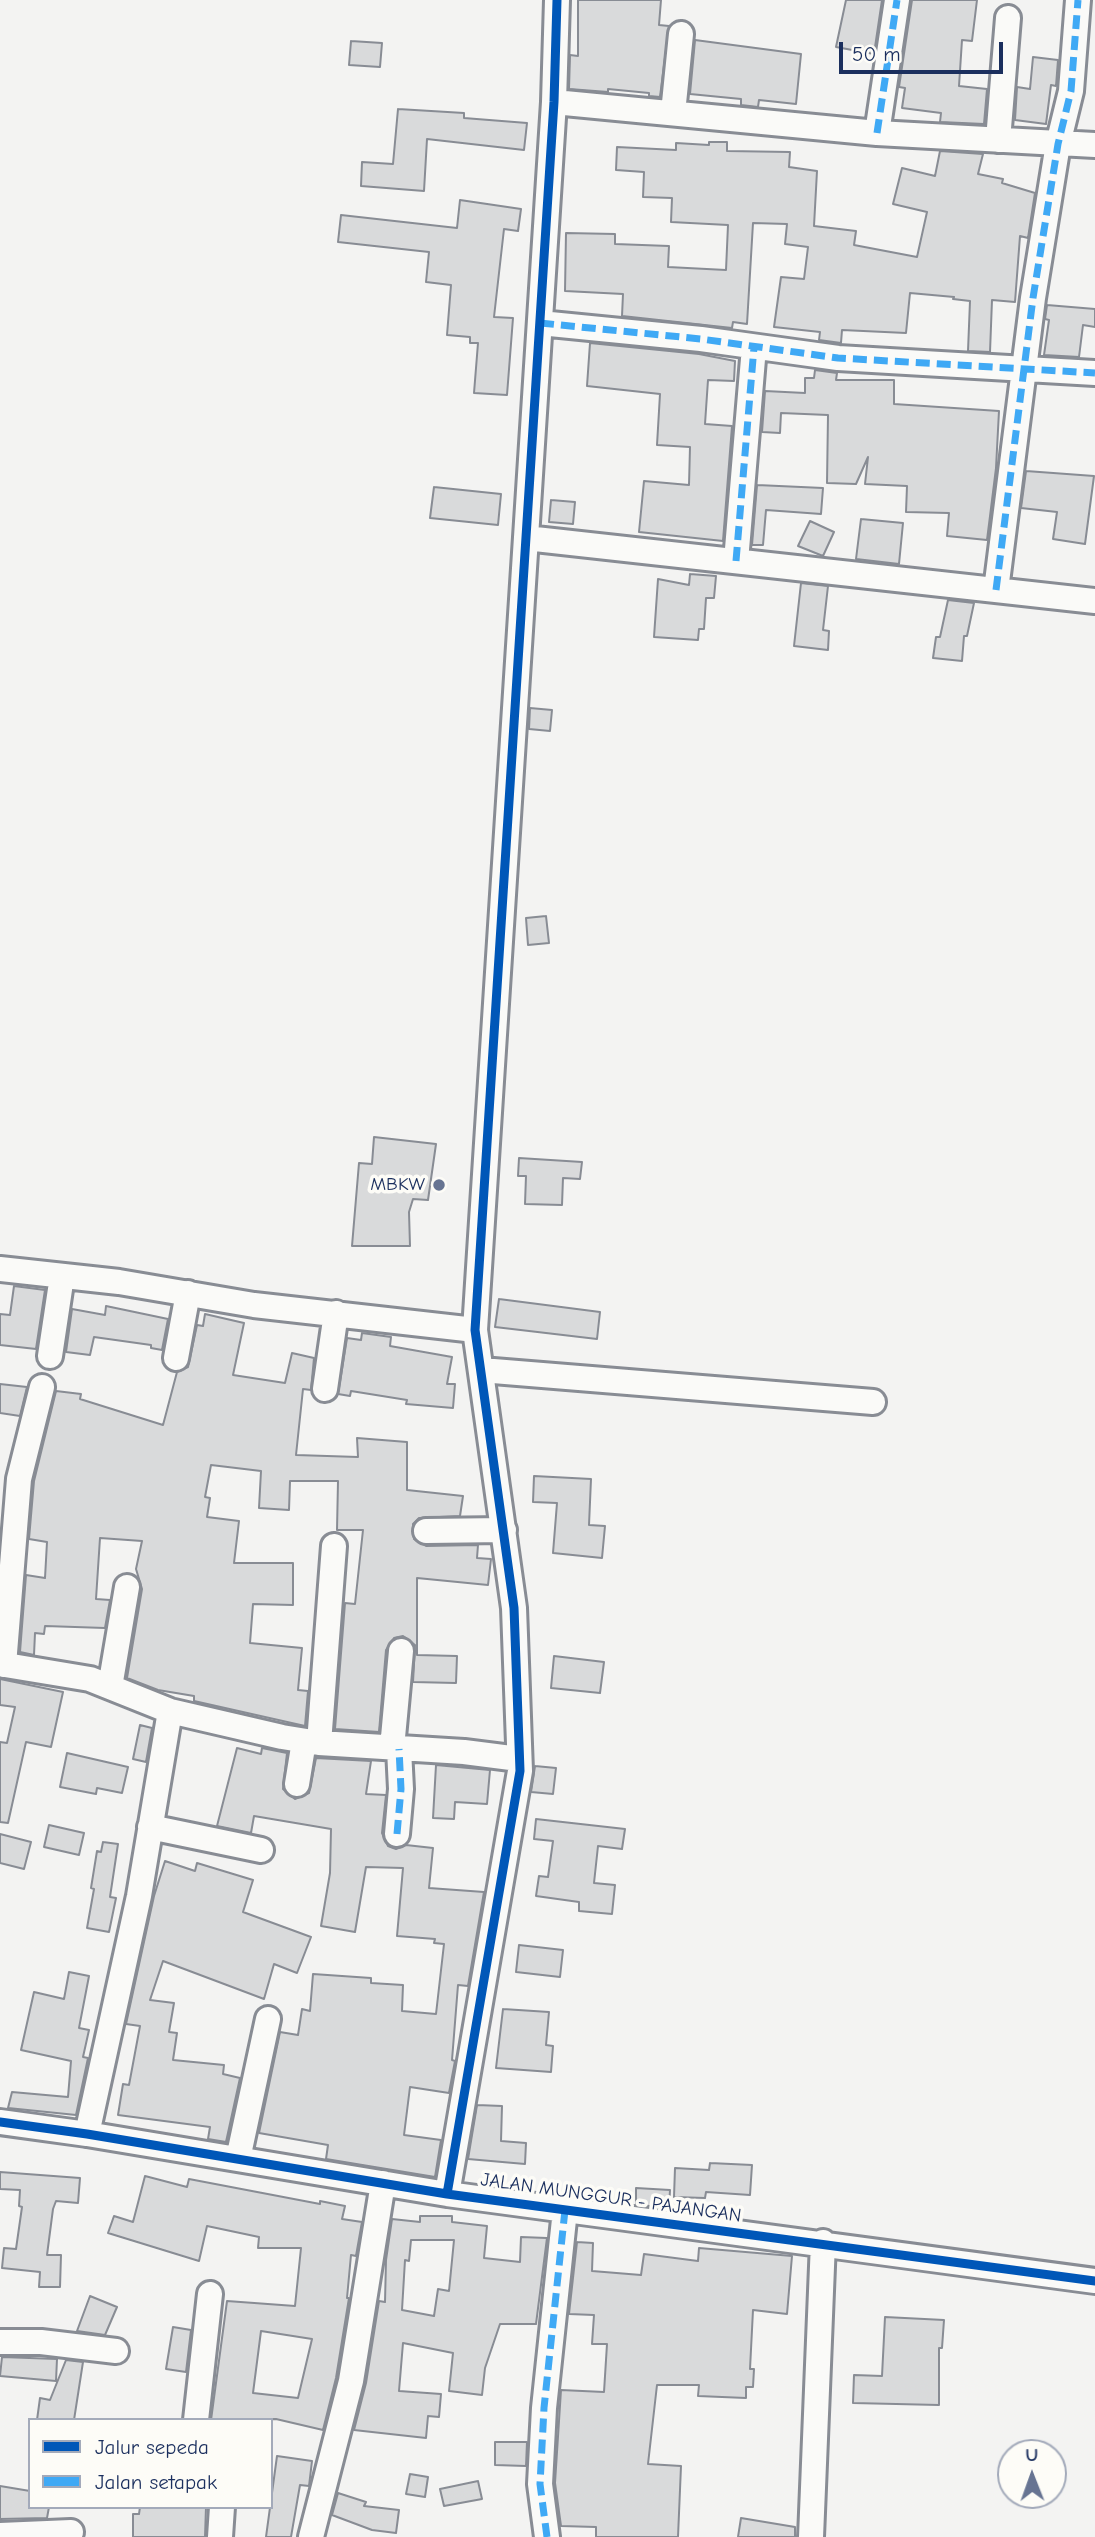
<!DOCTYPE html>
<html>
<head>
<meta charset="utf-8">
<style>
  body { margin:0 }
  #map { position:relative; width:1095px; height:2537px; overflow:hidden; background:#f3f3f2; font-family:"Comic Neue",sans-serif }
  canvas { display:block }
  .legend { position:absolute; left:28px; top:2418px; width:245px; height:91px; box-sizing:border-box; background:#fdfcf7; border:2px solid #a3aaba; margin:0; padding:9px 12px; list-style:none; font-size:21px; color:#1b2f5e }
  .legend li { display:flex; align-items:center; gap:14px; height:35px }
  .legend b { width:35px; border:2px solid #a3aaba }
  .north { position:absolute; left:997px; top:2439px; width:70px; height:70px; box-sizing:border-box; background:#fdfcf7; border:2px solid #a3aaba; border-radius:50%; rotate:359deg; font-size:19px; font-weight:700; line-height:28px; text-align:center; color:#1b2f5e }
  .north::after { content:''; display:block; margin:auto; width:24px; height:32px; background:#677492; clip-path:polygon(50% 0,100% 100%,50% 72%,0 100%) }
  .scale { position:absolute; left:839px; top:42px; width:164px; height:32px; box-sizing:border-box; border:4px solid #1b2f5e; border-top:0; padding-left:9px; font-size:21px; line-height:24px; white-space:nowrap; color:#1b2f5e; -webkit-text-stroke:5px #fdfcf7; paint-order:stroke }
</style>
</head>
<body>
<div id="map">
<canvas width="1095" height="2537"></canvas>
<ul class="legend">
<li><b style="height:9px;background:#0057b8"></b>Jalur sepeda</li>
<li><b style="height:9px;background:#3fa9f5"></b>Jalan setapak</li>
</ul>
<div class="north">U</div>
<div class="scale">50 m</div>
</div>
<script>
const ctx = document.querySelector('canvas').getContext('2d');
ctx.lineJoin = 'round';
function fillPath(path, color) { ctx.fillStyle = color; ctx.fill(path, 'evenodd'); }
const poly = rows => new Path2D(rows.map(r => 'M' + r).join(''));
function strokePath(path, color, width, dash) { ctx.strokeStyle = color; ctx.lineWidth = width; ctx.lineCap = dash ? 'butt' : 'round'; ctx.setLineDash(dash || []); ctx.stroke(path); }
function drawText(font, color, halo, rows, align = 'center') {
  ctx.font = font + ' "Comic Neue",sans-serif'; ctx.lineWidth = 7; ctx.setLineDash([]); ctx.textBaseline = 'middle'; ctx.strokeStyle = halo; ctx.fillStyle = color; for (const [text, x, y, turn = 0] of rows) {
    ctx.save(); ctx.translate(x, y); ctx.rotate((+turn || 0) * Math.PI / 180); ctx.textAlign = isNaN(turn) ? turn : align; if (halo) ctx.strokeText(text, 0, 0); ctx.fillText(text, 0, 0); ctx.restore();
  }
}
const building = poly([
  [578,0,661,0,659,25,669,26,660,97,649,96,649,93,608,89,608,92,569,89,570,55,578,56,578,0],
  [846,0,882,0,874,54,836,47,846,0],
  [912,0,977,0,972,41,962,40,959,86,987,89,984,124,940,122,941,113,902,108,905,88,899,87,912,0],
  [695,40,801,54,796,104,759,100,758,107,741,105,741,99,690,94,695,40],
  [351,41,382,43,380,67,349,65,351,41],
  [1033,57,1058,60,1056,86,1051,85,1046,124,1015,120,1017,87,1030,89,1033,57],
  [398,109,464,113,464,118,527,123,524,150,427,139,424,191,361,186,362,162,393,164,398,109],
  [709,142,727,142,727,151,790,152,789,167,817,171,814,226,856,231,854,245,917,257,927,212,893,204,902,168,935,176,940,151,983,154,978,174,1003,179,1002,183,1035,193,1028,238,1020,236,1015,302,992,300,990,352,968,351,970,301,953,299,954,297,910,293,906,333,842,330,841,343,819,340,820,332,774,327,781,277,804,279,808,247,785,244,787,224,753,223,747,324,733,322,732,328,622,316,623,294,565,291,566,233,615,234,615,244,669,246,668,267,726,270,728,225,671,222,672,198,643,197,644,172,616,170,617,147,676,150,676,143,709,145,709,142],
  [460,200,521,209,518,231,504,229,494,317,513,318,507,395,474,393,478,343,470,343,470,337,447,335,451,285,426,282,429,252,338,242,341,215,457,228,460,200],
  [1047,305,1095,309,1095,327,1083,325,1079,357,1044,355,1049,320,1045,319,1047,305],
  [590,343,699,354,735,361,734,381,708,380,705,424,732,426,723,541,639,532,644,481,689,485,690,447,657,445,660,394,587,386,590,343],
  [815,370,837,373,836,380,894,380,894,404,999,411,996,468,987,540,947,536,949,513,906,512,907,486,865,484,868,457,856,484,827,483,828,415,781,413,780,433,762,432,765,391,805,393,805,378,814,378,815,370],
  [1026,471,1094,476,1085,544,1053,539,1057,512,1021,508,1026,471],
  [757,485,823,488,821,514,766,510,763,545,752,545,757,485],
  [434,487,501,494,498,525,430,518,434,487],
  [551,500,575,502,573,524,549,522,551,500],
  [861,519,903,523,899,564,856,559,861,519],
  [810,521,834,532,823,556,798,546,810,521],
  [690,574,716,576,714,598,706,598,704,629,699,629,698,640,654,637,658,579,689,585,690,574],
  [801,583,828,586,823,630,829,631,828,650,794,646,801,583],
  [948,600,974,603,967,636,964,636,962,661,933,658,936,637,940,637,948,600],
  [530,708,552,710,550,731,529,729,530,708],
  [546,916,549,943,528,945,526,918,546,916],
  [374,1137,436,1144,428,1200,413,1199,409,1212,410,1246,352,1246,359,1163,372,1164,374,1137],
  [519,1158,582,1162,580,1179,563,1178,562,1205,525,1204,526,1176,518,1176,519,1158],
  [14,1286,45,1290,36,1349,0,1345,0,1314,10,1315,14,1286],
  [499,1299,600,1312,597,1339,495,1327,499,1299],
  [106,1306,168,1319,162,1350,151,1348,151,1345,94,1337,90,1355,66,1352,72,1309,105,1315,106,1306],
  [205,1314,244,1323,233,1375,285,1383,292,1353,314,1358,311,1390,303,1389,296,1455,358,1457,357,1438,407,1442,407,1490,463,1496,460,1516,419,1518,413,1524,414,1539,426,1546,478,1545,477,1558,491,1559,488,1585,417,1578,417,1655,457,1656,456,1683,413,1682,415,1645,403,1636,394,1638,386,1650,379,1732,335,1729,345,1603,355,1604,363,1530,337,1530,338,1481,290,1481,289,1510,259,1508,261,1471,211,1465,205,1497,210,1498,207,1517,239,1521,234,1563,293,1563,293,1605,253,1604,250,1643,302,1648,298,1690,308,1691,305,1726,194,1701,194,1696,158,1690,127,1678,142,1589,136,1569,142,1541,100,1538,96,1599,110,1600,105,1628,45,1626,44,1634,35,1633,34,1655,20,1652,26,1575,45,1578,47,1542,29,1539,34,1481,56,1391,81,1394,80,1399,163,1425,177,1372,188,1367,197,1325,203,1326,205,1314],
  [362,1333,391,1337,390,1346,452,1357,447,1384,455,1384,453,1408,406,1404,407,1400,351,1391,350,1396,338,1394,347,1338,361,1340,362,1333],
  [0,1384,27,1387,20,1416,0,1413,0,1384],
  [534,1476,591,1479,589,1525,605,1526,602,1558,553,1553,557,1503,533,1502,534,1476],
  [554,1656,604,1662,600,1693,551,1688,554,1656],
  [0,1679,63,1692,51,1747,26,1742,8,1823,0,1822,0,1742,7,1743,15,1707,0,1705,0,1679],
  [140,1725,152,1728,146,1762,133,1759,140,1725],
  [237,1748,261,1754,262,1748,287,1753,283,1789,295,1799,309,1793,316,1758,371,1761,366,1794,386,1795,382,1833,388,1846,396,1849,406,1845,433,1848,429,1888,484,1892,468,1986,458,1985,452,2060,455,2061,449,2093,410,2087,404,2135,441,2140,435,2177,326,2159,328,2145,259,2133,280,2032,298,2035,302,2009,310,2011,313,1974,371,1978,371,1983,403,1985,402,2011,436,2014,444,1944,434,1943,435,1939,397,1936,403,1868,366,1867,355,1932,321,1926,330,1873,331,1829,254,1816,251,1833,217,1826,237,1748],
  [67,1753,128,1767,122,1793,97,1788,96,1794,60,1787,67,1753],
  [436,1765,490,1770,487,1804,455,1802,454,1819,433,1818,436,1765],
  [535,1766,556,1768,553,1794,531,1792,535,1766],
  [536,1819,625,1829,622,1849,598,1846,594,1883,615,1885,612,1914,579,1911,579,1902,536,1896,539,1876,548,1877,553,1841,534,1839,536,1819],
  [49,1825,84,1833,79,1855,44,1847,49,1825],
  [0,1834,31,1842,24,1869,0,1863,0,1834],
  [103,1842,118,1844,110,1897,116,1898,109,1932,87,1928,94,1889,91,1888,97,1851,101,1852,103,1842],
  [165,1861,195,1871,197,1863,253,1880,243,1912,311,1937,297,1973,274,1964,264,1999,163,1961,150,2000,174,2003,169,2032,177,2033,173,2060,224,2065,223,2074,240,2078,226,2142,208,2139,210,2127,118,2115,123,2084,129,2085,140,2026,126,2024,154,1896,165,1861],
  [519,1945,563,1950,560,1977,516,1972,519,1945],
  [69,1972,89,1976,79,2028,89,2030,83,2057,88,2058,76,2115,8,2108,12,2092,68,2097,71,2061,21,2050,34,1992,64,1999,69,1972],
  [503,2009,549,2012,546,2045,553,2046,551,2072,496,2068,503,2009],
  [477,2105,502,2106,501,2141,526,2143,525,2164,468,2159,477,2105],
  [710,2163,752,2165,750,2195,706,2192,705,2198,674,2197,675,2168,709,2170,710,2163],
  [0,2172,80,2178,78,2203,56,2201,53,2209,47,2255,61,2255,60,2287,39,2287,40,2272,2,2268,4,2248,16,2249,22,2207,19,2206,20,2190,0,2189,0,2172],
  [145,2176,187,2187,189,2179,320,2204,320,2201,345,2206,342,2219,362,2222,356,2256,351,2255,347,2298,349,2298,336,2378,323,2430,276,2419,211,2420,227,2301,295,2306,301,2248,258,2248,259,2237,207,2226,199,2261,108,2233,114,2216,133,2222,145,2176],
  [261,2331,312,2339,298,2398,253,2393,261,2331],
  [636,2188,670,2190,669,2209,636,2204,636,2188],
  [420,2216,452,2216,452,2222,487,2226,484,2258,520,2262,521,2237,547,2238,536,2324,500,2324,485,2368,482,2395,449,2391,453,2353,403,2343,399,2391,441,2394,439,2417,428,2416,426,2438,354,2430,366,2383,379,2301,385,2302,386,2260,392,2219,420,2222,420,2216],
  [411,2240,454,2240,449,2291,438,2289,434,2316,402,2310,405,2260,409,2261,411,2240],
  [577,2242,593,2243,592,2271,641,2275,644,2254,698,2261,699,2248,792,2256,787,2314,753,2310,750,2369,754,2369,753,2387,746,2387,746,2398,698,2396,699,2385,657,2385,648,2464,681,2466,678,2537,596,2537,596,2527,561,2526,555,2483,561,2390,604,2392,607,2344,592,2344,594,2315,569,2314,577,2242],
  [90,2296,117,2307,105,2335,77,2331,90,2296],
  [885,2317,944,2320,942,2348,939,2348,939,2405,853,2403,854,2375,882,2376,885,2317],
  [173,2327,191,2330,186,2372,166,2369,173,2327],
  [2,2357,57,2359,56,2381,0,2376,2,2357],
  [66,2360,83,2362,74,2420,37,2420,40,2398,50,2400,66,2360],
  [495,2442,527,2442,526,2466,495,2465,495,2442],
  [277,2456,312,2461,309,2486,300,2485,291,2537,266,2537,277,2456],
  [410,2474,428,2477,425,2497,406,2494,410,2474],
  [478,2481,482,2499,444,2506,440,2489,478,2481],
  [0,2486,30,2491,30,2507,49,2507,47,2518,0,2519,0,2486],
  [338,2493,366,2502,364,2506,399,2510,396,2533,372,2530,332,2515,338,2493],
  [140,2507,206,2507,205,2537,133,2537,133,2514,139,2514,140,2507],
  [741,2518,795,2527,795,2537,738,2537,741,2518]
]);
fillPath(building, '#d9dadb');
strokePath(building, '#888c94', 2);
const minor = poly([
  [554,102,877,133,1095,145],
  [673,113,681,34],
  [877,133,897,0],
  [998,140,1008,18],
  [540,323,701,339,838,358,1095,373],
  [526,538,1095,601],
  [736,561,754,347],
  [996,590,1033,298,1058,144,1071,91,1078,0],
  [0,1269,119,1282,254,1305,475,1330],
  [50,1356,62,1276],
  [176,1358,188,1293],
  [481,1370,873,1402],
  [325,1389,336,1313],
  [426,1531,504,1530],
  [0,1664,90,1679,170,1711,282,1737,319,1743,464,1752,519,1759],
  [4,1665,19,1479,42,1387],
  [110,1687,127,1587],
  [319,1743,334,1546],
  [392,1748,401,1651],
  [297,1784,304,1741],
  [150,1827,261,1850],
  [397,1834,401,1789,399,1749],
  [0,2122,87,2134,447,2194,1095,2281],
  [87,2134,139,1896,170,1711],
  [238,2159,268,2019],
  [447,2194,520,1771,514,1608,475,1330,554,102,557,0],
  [0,2342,41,2342,116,2351],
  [196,2420,210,2294],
  [0,2535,71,2532],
  [220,2537,222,2507],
  [311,2537,351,2381,383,2183],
  [547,2537,540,2484,544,2408,565,2210],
  [811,2537,823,2242]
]);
strokePath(minor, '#888c94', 30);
strokePath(minor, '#fafaf8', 24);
strokePath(poly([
  [877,133,897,0],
  [540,323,701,339,838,358,1095,373],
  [736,561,754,347],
  [996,590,1033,298,1058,144,1071,91,1078,0],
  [397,1834,401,1789,399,1749],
  [547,2537,540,2484,544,2408,565,2210]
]), '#3fa9f5', 7, [14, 7]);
strokePath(poly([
  [0,2122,87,2134,447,2194,1095,2281],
  [447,2194,520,1771,514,1608,475,1330,554,102,557,0]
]), '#0057b8', 9);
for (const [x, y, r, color] of [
  [439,1185,7,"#677492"]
]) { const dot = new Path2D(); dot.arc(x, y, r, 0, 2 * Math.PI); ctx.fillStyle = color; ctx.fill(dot); strokePath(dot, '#fdfcf7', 2.5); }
drawText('19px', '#1b2f5e', '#fdfcf7', [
  ["MBKW",425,1185]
], 'right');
drawText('19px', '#1b2f5e', '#fdfcf7', [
  ["JALAN MUNGGUR - PAJANGAN",611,2198,8]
]);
</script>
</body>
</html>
